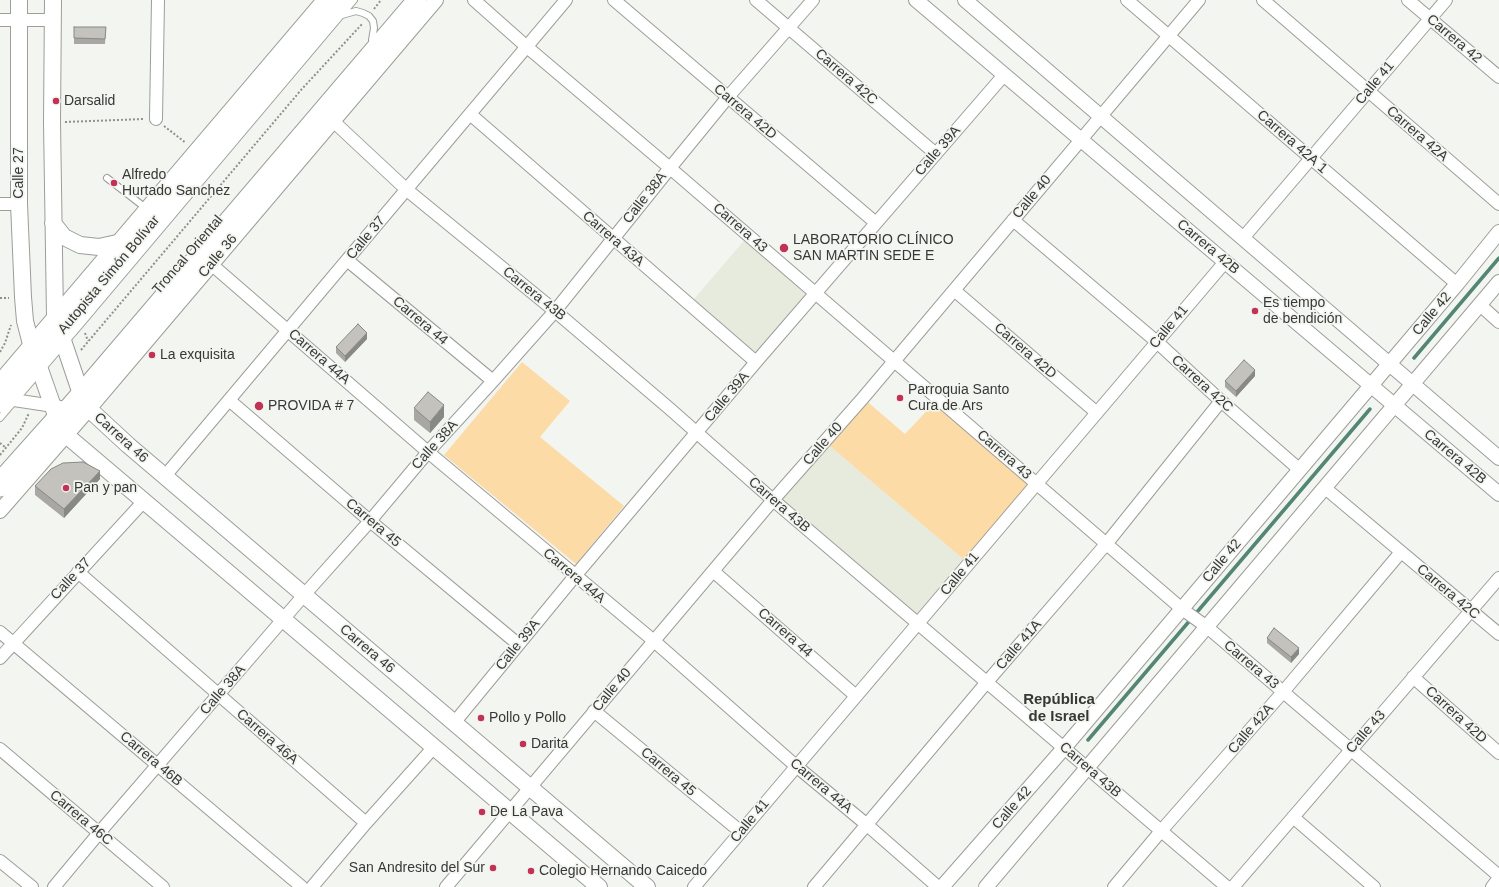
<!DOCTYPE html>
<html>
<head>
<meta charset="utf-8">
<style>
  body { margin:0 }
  canvas { display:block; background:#f3f5f0 }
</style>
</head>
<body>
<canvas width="1499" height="887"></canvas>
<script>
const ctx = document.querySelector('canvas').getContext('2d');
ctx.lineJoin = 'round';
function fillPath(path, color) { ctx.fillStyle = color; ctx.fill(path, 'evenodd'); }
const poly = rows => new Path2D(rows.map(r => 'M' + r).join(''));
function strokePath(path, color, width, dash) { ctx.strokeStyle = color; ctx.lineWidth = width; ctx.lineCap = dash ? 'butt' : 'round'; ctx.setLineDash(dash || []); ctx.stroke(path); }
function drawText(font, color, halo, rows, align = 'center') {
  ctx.font = font + ' Helvetica,sans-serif'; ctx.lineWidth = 3.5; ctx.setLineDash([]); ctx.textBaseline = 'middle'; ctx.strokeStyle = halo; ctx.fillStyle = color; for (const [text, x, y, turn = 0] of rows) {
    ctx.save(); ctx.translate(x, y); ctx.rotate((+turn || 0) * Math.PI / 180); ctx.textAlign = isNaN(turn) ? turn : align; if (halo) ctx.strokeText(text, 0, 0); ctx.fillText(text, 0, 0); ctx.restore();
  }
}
fillPath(poly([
  [748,236,816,293,756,362,689,305],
  [825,442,969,564,918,623,773,500]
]), '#e6ebde');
fillPath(poly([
  [522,362,570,401,540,437,624,506,576,564,444,455],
  [863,398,905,434,938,399,1037,483,969,564,825,442]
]), '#fcdba7');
strokePath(poly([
  [1414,358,1499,258],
  [1088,740,1370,409]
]), '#538674', 3.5);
const service = poly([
  [342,15,356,11,363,13,369,16,373,21,374,28,372,40],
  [107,178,147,209],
  [0,418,80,325,354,0],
  [0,472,50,416]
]);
const minor = poly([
  [474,0,527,47,670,168,1182,609,1207,627,1499,876],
  [614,0,876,223],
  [756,0,936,154],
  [1127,0,1457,284],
  [1263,0,1499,204],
  [1408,0,1499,77],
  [0,20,53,20],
  [470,114,756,362],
  [156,119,158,0],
  [333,121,407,190,555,311,670,409,773,500,1227,887],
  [0,204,19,204],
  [1013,220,1157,342,1221,401,1300,470],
  [1243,238,1446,0],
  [347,260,493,381],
  [211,264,428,452,654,641,796,766,866,824,938,887],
  [954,290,1097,413],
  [1480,305,1499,322],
  [0,398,60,407],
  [229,400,370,521,518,644],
  [165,476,566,0],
  [1325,488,1499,634],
  [713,571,856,696],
  [78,572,366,823],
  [0,632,302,887],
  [0,658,144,501],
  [1413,677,1499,753],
  [594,711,741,832],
  [454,723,575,576,756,362,1004,75],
  [0,749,163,887],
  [1293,817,1374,887],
  [0,861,32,887],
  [54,887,99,833,304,595,370,521,428,452,493,381,555,311,670,168,728,97,813,0],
  [312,887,366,823,434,747],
  [446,887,773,500,863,398,1199,0],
  [694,887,1225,262],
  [814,887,987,682,1107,543,1221,401],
  [1114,887,1161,831,1283,692,1401,552],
  [1233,887,1499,578],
  [1492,887,1499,878]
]);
const tertiary = poly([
  [916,0,1499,494],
  [965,0,1499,458],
  [0,381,324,0],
  [0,511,89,409,436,0],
  [942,887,1064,748,1457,284,1499,232],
  [986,887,1499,282]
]);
const secondary = poly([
  [19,0,19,204,23,297,25,321,31,344,58,421,66,435,599,887],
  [53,0,52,122,55,317,81,394,89,409,128,445,647,887],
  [53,223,64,237,80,245,99,247,117,243]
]);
const trunk = poly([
  [0,403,341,0],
  [0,487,81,394,417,0]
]);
strokePath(service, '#9c9e99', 8);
strokePath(minor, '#9c9e99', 14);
strokePath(tertiary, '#9c9e99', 16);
strokePath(secondary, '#9c9e99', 18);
strokePath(trunk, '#9c9e99', 21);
strokePath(poly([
  [374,9,381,0],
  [65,122,144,119],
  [164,126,186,143],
  [0,298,9,298],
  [85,333,88,341],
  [81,350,301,90,363,23],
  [0,352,5,343,11,325],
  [0,443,6,448],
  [0,455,22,428,29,413]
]), '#8f908c', 2, [2, 2]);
strokePath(service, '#fff', 6);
strokePath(minor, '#fff', 12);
strokePath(tertiary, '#fff', 14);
strokePath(secondary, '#fff', 16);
strokePath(trunk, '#fff', 19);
fillPath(poly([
  [74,27,106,27,105,44,74,44],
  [367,339,345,362,336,353,336,347],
  [1255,376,1236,397,1225,387,1225,381],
  [414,408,444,417,430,433,414,420],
  [100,479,64,518,35,495,35,486],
  [1267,638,1299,654,1291,663,1267,643]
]), '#a8a7a3');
fillPath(poly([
  [367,333,367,339,345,362,345,356],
  [1255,370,1255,376,1236,397,1236,391],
  [444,405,444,417,430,433,430,422],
  [100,471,100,479,64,518,64,509],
  [1299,648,1299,654,1291,663,1291,657]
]), '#888884');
const building = poly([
  [74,27,106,27,105,39,74,38,74,27],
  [358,324,367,333,345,356,336,347,358,324],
  [1244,360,1255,370,1236,391,1225,381,1244,360],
  [428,392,444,405,430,422,414,408,428,392],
  [83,462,100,471,64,509,35,486,51,469,63,463,83,462],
  [1274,628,1299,648,1291,657,1267,638,1274,628]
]);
fillPath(building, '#c3c2bd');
strokePath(building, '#888884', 1);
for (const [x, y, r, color] of [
  [56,101,4,"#c23256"],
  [114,183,4,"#c23256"],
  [784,248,5,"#c23256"],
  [1255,311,4,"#c23256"],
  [152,355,4,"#c23256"],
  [900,398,4,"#c23256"],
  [259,406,5,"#c23256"],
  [66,488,4,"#c23256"],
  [481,718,4,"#c23256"],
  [523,744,4,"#c23256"],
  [482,812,4,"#c23256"],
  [493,868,4,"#c23256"],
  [531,871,4,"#c23256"]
]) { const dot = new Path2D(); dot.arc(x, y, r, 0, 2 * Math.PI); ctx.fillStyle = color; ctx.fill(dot); strokePath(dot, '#f3f5f0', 1.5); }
drawText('14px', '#383836', '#f3f5f0', [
  ["Carrera 42",1454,39,40],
  ["Carrera 42C",846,77,41],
  ["Calle 41",1375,83,-50],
  ["Carrera 42D",745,112,40],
  ["Carrera 42A",1417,134,41],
  ["Carrera 42A 1",1292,142,41],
  ["Calle 39A",938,151,-49],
  ["Calle 27",19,173,-90],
  ["Calle 40",1032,197,-50],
  ["Calle 38A",645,198,-52],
  ["Carrera 43",740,228,41],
  ["Calle 37",366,238,-50],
  ["Carrera 43A",613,239,41],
  ["Carrera 42B",1208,247,40],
  ["Troncal Oriental",188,255,-49],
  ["Calle 36",218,256,-50],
  ["Autopista Simón Bolívar",109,275,-50],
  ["Carrera 43B",534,294,39],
  ["Calle 42",1432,314,-50],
  ["Carrera 44",420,321,40],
  ["Calle 41",1169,327,-50],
  ["Carrera 42D",1025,351,41],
  ["Carrera 44A",319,357,41],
  ["Carrera 42C",1202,384,42],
  ["Calle 39A",727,397,-50],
  ["Carrera 46",121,438,42],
  ["Calle 40",823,444,-49],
  ["Calle 38A",435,445,-48],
  ["Carrera 43",1004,455,41],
  ["Carrera 42B",1455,457,40],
  ["Carrera 43B",779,505,41],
  ["Carrera 45",373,523,40],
  ["Calle 42",1222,561,-50],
  ["Calle 41",960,574,-50],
  ["Carrera 44A",574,576,40],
  ["Calle 37",71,579,-47],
  ["Carrera 42C",1448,592,40],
  ["Carrera 44",785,633,41],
  ["Calle 39A",518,645,-51],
  ["Calle 41A",1019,645,-49],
  ["Carrera 46",367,649,40],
  ["Carrera 43",1251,665,40],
  ["Calle 38A",223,690,-49],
  ["Calle 40",612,690,-50],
  ["Carrera 42D",1456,715,42],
  ["Calle 42A",1251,729,-49],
  ["Calle 43",1366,732,-49],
  ["Carrera 46A",267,737,41],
  ["Carrera 46B",151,759,40],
  ["Carrera 43B",1090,770,41],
  ["Carrera 45",668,772,40],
  ["Carrera 44A",821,786,40],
  ["Calle 42",1012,808,-49],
  ["Carrera 46C",81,818,40],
  ["Calle 41",750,821,-50]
]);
drawText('14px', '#383836', '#f3f5f0', [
  ["Darsalid",64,101],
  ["Alfredo",122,175],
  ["Hurtado Sanchez",122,191],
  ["LABORATORIO CLÍNICO",793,240],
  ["SAN MARTIN SEDE E",793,256],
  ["Es tiempo",1263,303],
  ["de bendición",1263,319],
  ["La exquisita",160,355],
  ["Parroquia Santo",908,390],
  ["Cura de Ars",908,406],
  ["PROVIDA # 7",268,406],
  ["Pan y pan",74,488],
  ["Pollo y Pollo",489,718],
  ["Darita",531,744],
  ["De La Pava",490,812],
  ["San Andresito del Sur",485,868,"right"],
  ["Colegio Hernando Caicedo",539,871]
], 'left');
drawText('bold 15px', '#363834', '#f3f5f0', [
  ["República",1059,700],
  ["de Israel",1059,717]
]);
</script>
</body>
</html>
